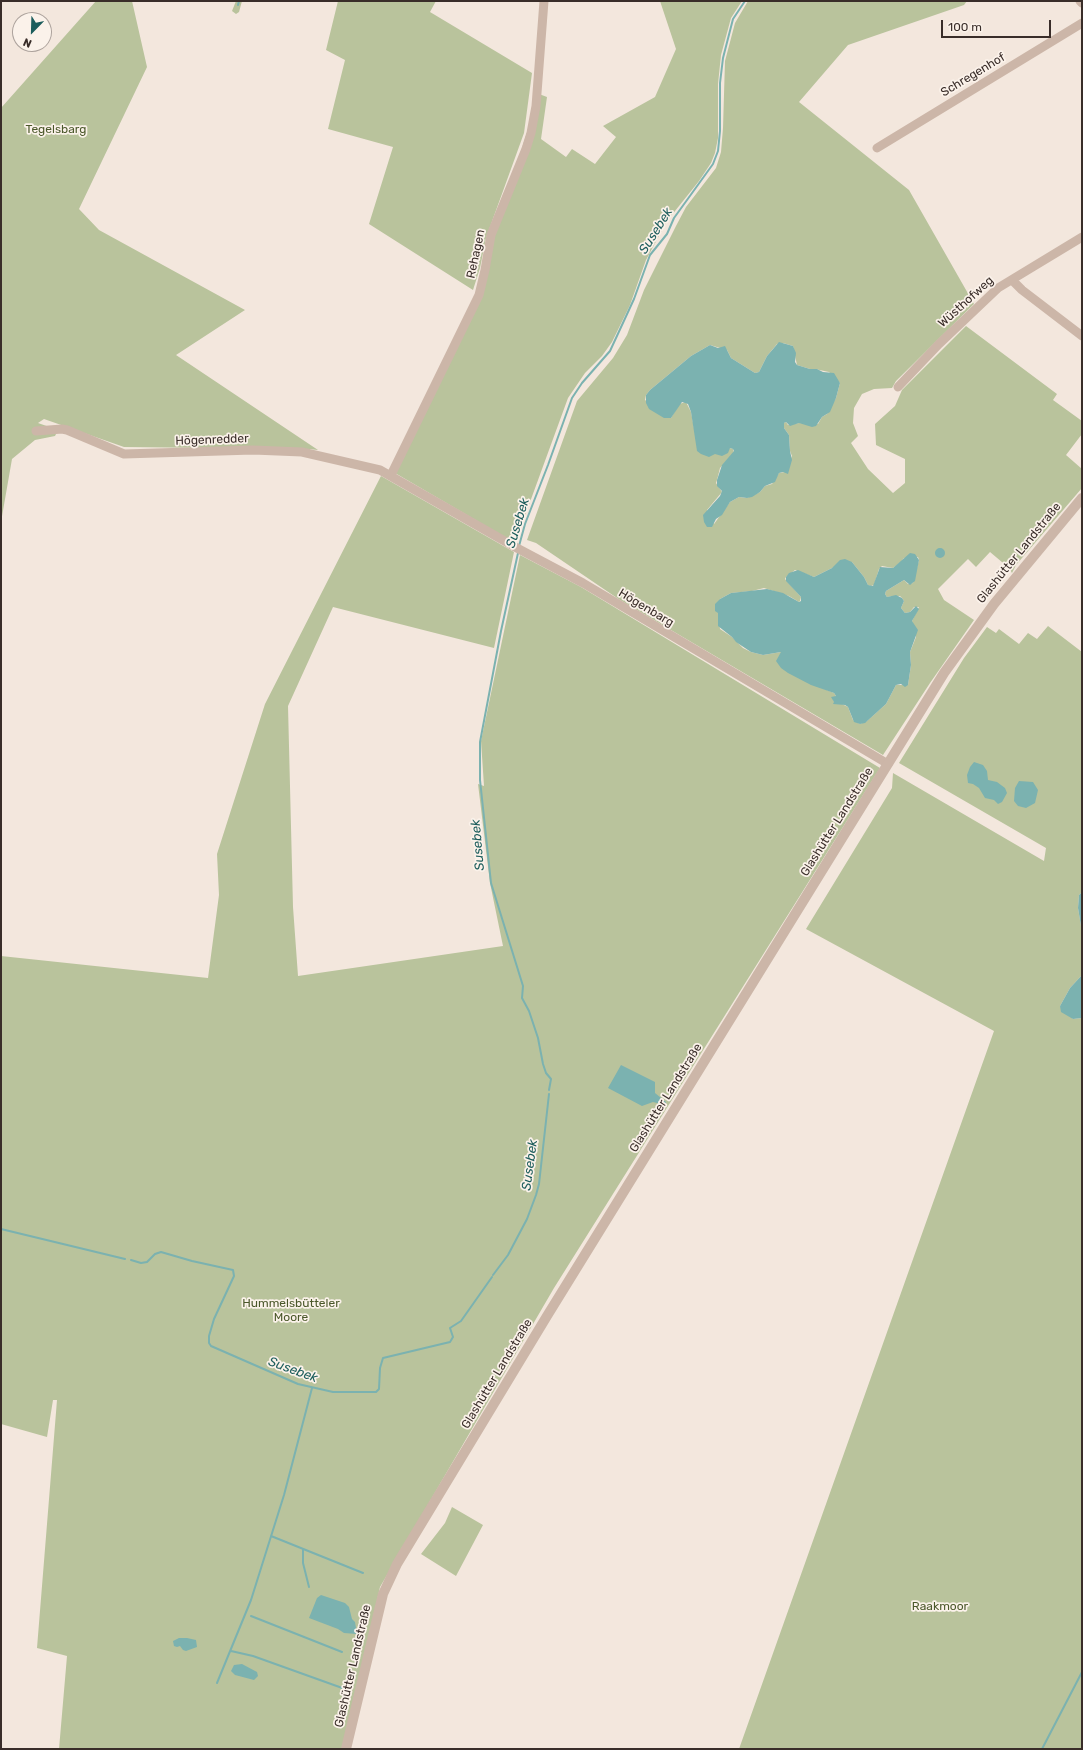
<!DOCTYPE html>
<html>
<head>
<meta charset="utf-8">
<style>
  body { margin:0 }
  #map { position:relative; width:1083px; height:1750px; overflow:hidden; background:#f3e7dd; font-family:Rubik,sans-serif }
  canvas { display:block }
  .frame { position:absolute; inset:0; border:2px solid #392d29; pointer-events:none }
  .north { position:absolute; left:12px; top:12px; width:40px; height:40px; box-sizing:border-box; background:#fbf2ea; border:1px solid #ada39d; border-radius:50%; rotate:203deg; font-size:11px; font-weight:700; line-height:16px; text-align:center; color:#392d29 }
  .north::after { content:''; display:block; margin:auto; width:14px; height:18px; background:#1c5d5c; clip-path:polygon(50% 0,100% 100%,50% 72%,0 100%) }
  .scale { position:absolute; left:941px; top:20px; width:110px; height:18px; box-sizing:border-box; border:2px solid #392d29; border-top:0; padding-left:5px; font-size:12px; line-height:14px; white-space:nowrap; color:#392d29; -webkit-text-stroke:3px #fbf2ea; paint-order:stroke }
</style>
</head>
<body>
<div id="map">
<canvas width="1083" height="1750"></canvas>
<div class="frame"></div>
<div class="north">N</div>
<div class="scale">100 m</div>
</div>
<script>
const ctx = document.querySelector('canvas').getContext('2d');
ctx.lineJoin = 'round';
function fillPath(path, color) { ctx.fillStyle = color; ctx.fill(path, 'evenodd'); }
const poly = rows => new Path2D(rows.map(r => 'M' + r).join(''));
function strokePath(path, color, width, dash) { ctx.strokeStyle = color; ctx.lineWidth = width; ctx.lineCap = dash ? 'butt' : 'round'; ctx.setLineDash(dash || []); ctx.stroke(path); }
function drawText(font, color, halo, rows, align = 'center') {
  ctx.font = font + ' Rubik,sans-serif'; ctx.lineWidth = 3.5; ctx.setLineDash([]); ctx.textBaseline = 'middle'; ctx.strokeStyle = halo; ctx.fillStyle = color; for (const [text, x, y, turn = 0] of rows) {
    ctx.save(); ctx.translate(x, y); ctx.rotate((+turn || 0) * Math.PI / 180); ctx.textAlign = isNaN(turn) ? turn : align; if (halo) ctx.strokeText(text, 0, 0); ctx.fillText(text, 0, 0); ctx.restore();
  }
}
fillPath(poly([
  [96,1,132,1,147,67,79,209,99,230,245,310,176,355,318,450,309,449,124,447,44,419,38,423,58,430,55,436,35,440,12,459,1,522,1,108],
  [236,1,242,1,239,12,236,14,232,11],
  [338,1,436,1,430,12,532,73,524,133,486,238,480,268,473,290,369,224,393,147,328,129,345,60,326,50],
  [660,1,742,1,731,18,721,55,718,84,718,138,715,153,711,163,699,181,667,221,646,260,630,305,612,342,602,356,585,373,568,398,515,543,395,473,481,297,494,237,539,94,547,97,541,139,566,157,572,149,595,164,616,137,603,126,655,97,676,49],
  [748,1,967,1,964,5,848,45,799,102,909,190,974,304,896,381,892,388,874,389,862,394,854,408,853,423,858,436,851,443,868,469,893,493,905,483,905,459,876,445,875,424,895,406,902,390,966,326,1057,394,1053,400,1082,421,1082,434,1066,455,1082,469,1082,488,1016,565,1012,573,1009,568,990,552,976,567,968,559,938,589,944,600,974,620,930,683,883,755,620,600,536,543,527,540,577,401,613,358,627,335,644,290,676,226,686,207,716,168,721,152,723,128,725,61,735,23],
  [783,343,793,346,797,365,810,369,815,369,829,372,840,383,836,398,827,414,822,417,818,424,799,423,788,425,786,422,784,423,784,428,789,435,790,451,792,456,785,472,779,473,772,484,765,486,760,492,747,498,739,497,730,502,714,524,707,510,722,492,716,483,717,480,720,468,734,453,733,449,730,448,715,454,694,428,691,412,686,402,679,404,671,418,645,400,646,395,650,390,691,356,710,345,727,350,731,358,755,373,759,372,767,356,777,344],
  [918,557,919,560,913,583,908,584,904,580,886,591,885,594,887,597,893,596,900,596,902,598,904,601,901,608,905,613,910,612,914,607,919,607,912,621,916,637,910,652,911,665,908,685,896,685,886,704,867,721,860,724,853,720,848,707,842,704,835,704,833,699,836,696,834,693,803,680,781,654,781,652,763,655,751,652,743,648,732,637,720,629,718,612,720,599,731,593,752,591,764,588,789,596,799,602,800,601,801,597,785,579,786,577,795,570,814,577,832,568,852,562,864,577,868,585,871,586,874,585,879,569,882,566,893,568,901,562,904,558],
  [381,476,514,552,494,648,333,607,288,706,293,907,298,976,503,946,490,883,478,784,484,786,481,741,520,555,581,587,880,768,554,1288,380,1587,344,1749,59,1749,67,1656,37,1648,57,1400,53,1400,47,1437,1,1424,1,956,208,978,219,895,217,854,265,704],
  [1048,626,1082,652,1082,892,1079,895,1078,908,1082,932,1082,975,1070,988,1060,1006,1073,1019,1082,1018,1082,1749,739,1749,994,1031,806,929,892,788,893,773,1044,861,1046,848,899,763,964,658,987,627,996,633,999,629,1019,644,1028,633,1037,639],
  [452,1507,483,1525,456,1576,421,1554,445,1523]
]), '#b9c39c');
fillPath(poly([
  [779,342,793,346,796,353,795,362,797,365,810,369,817,369,823,372,834,373,840,383,836,398,830,412,822,417,816,426,812,427,799,423,790,426,786,422,784,423,784,428,789,435,790,451,792,460,788,474,783,472,779,473,775,482,765,486,760,492,752,497,747,498,739,497,730,502,722,515,716,519,712,527,707,527,704,522,703,515,720,496,722,491,717,486,717,480,722,465,734,451,733,449,730,448,728,453,722,456,715,454,709,457,701,454,697,451,691,412,688,404,682,402,671,418,664,418,649,409,646,403,646,395,650,390,691,356,710,345,718,348,725,346,731,358,755,373,759,372,767,356],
  '935 553a5 5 0 1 1 10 0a5 5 0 1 1-10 0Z',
  [910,553,915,554,919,560,915,581,910,585,904,580,886,591,885,594,887,597,896,595,902,598,904,601,901,608,905,613,910,612,916,606,919,609,912,621,918,630,910,652,911,665,908,685,905,687,901,684,896,685,886,704,865,723,860,724,854,722,848,707,845,705,833,704,834,702,831,697,836,696,834,693,811,685,788,673,781,668,776,661,781,652,763,655,751,652,736,642,732,637,718,626,718,613,715,611,715,604,720,599,731,593,767,589,783,593,799,602,801,601,801,597,786,581,786,577,789,573,798,570,814,577,832,568,840,560,845,559,852,562,864,577,868,585,873,586,880,567,893,568],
  [974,762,983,765,987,771,988,780,997,782,1005,788,1007,793,1002,802,998,804,994,800,985,798,979,788,973,784,968,783,967,775,970,767],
  [1019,781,1033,782,1038,790,1035,803,1026,808,1018,806,1014,801,1015,788],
  [1082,892,1082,932,1078,908,1079,895],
  [1082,975,1082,1018,1073,1019,1061,1012,1060,1006,1070,988],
  [621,1065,655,1082,655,1093,666,1102,665,1105,653,1102,642,1106,608,1088],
  [321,1595,345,1603,349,1607,352,1619,355,1622,357,1634,344,1633,338,1629,309,1618,317,1598],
  [179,1638,187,1638,196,1640,197,1647,186,1651,183,1650,180,1646,177,1647,174,1646,173,1641],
  [242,1664,257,1672,258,1676,254,1680,235,1675,231,1671,234,1665]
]), '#7bb2b0');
strokePath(poly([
  [238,5,239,1],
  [519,546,525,524,548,465,572,398,582,383,610,351,634,299,650,255,667,234,674,218,713,164,718,151,720,131,720,83,723,58,733,19,745,1],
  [518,553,501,631,480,742,480,780,491,883,523,986,522,998,529,1011,538,1038,543,1064,546,1073,551,1079,549,1090],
  [1,1229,125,1259],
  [131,1260,141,1263,147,1262,155,1254,161,1252,192,1261,233,1270,234,1276,214,1319,209,1336,209,1343,211,1346,298,1384,333,1392,376,1392,379,1389,380,1368,383,1358,450,1342,453,1337,450,1328,461,1321,492,1277],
  [493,1275,508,1255,527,1219,536,1195,539,1184,549,1094],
  [271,1536,363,1573],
  [303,1550,303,1563,309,1587],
  [251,1616,342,1652],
  [231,1651,253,1656,345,1689],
  [217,1683,251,1600,284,1495,312,1388],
  [1042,1749,1082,1672]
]), '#7bb2b0', 2);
strokePath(poly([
  [1080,1,1082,3],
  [877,148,1082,23],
  [1012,280,1022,290,1082,336],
  [898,387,939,344,998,288,1082,237],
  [36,431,62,429,67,430,124,454,253,450,302,452,380,470,515,547,583,583,888,764],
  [391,475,479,295,485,270,491,235,526,149,531,133,536,106,544,1]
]), '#ccb6a8', 9);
strokePath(poly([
  [346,1749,383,1594,397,1564,547,1316,944,673,994,604,1082,498]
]), '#ccb6a8', 10);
drawText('12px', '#392d29', '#fbf2ea', [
  ["Schregenhof",973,75,-31],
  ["Rehagen",476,254,-78],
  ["Wüsthofweg",966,302,-42],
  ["Högenredder",212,440,-2],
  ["Glashütter Landstraße",1019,553,-51],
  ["Högenbarg",646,608,31],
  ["Glashütter Landstraße",837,822,-58],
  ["Glashütter Landstraße",666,1098,-58],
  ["Glashütter Landstraße",497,1374,-59],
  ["Glashütter Landstraße",353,1666,-77]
]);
drawText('12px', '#4b582b', '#fbf2ea', [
  ["Tegelsbarg",56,130],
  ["Hummelsbütteler",291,1304],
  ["Moore",291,1318],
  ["Raakmoor",940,1607]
]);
drawText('italic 13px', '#1c5d5c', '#fbf2ea', [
  ["Susebek",656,231,-58],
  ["Susebek",518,523,-73],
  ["Susebek",478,845,-95],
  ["Susebek",530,1165,-82],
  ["Susebek",293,1370,20]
]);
</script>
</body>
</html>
